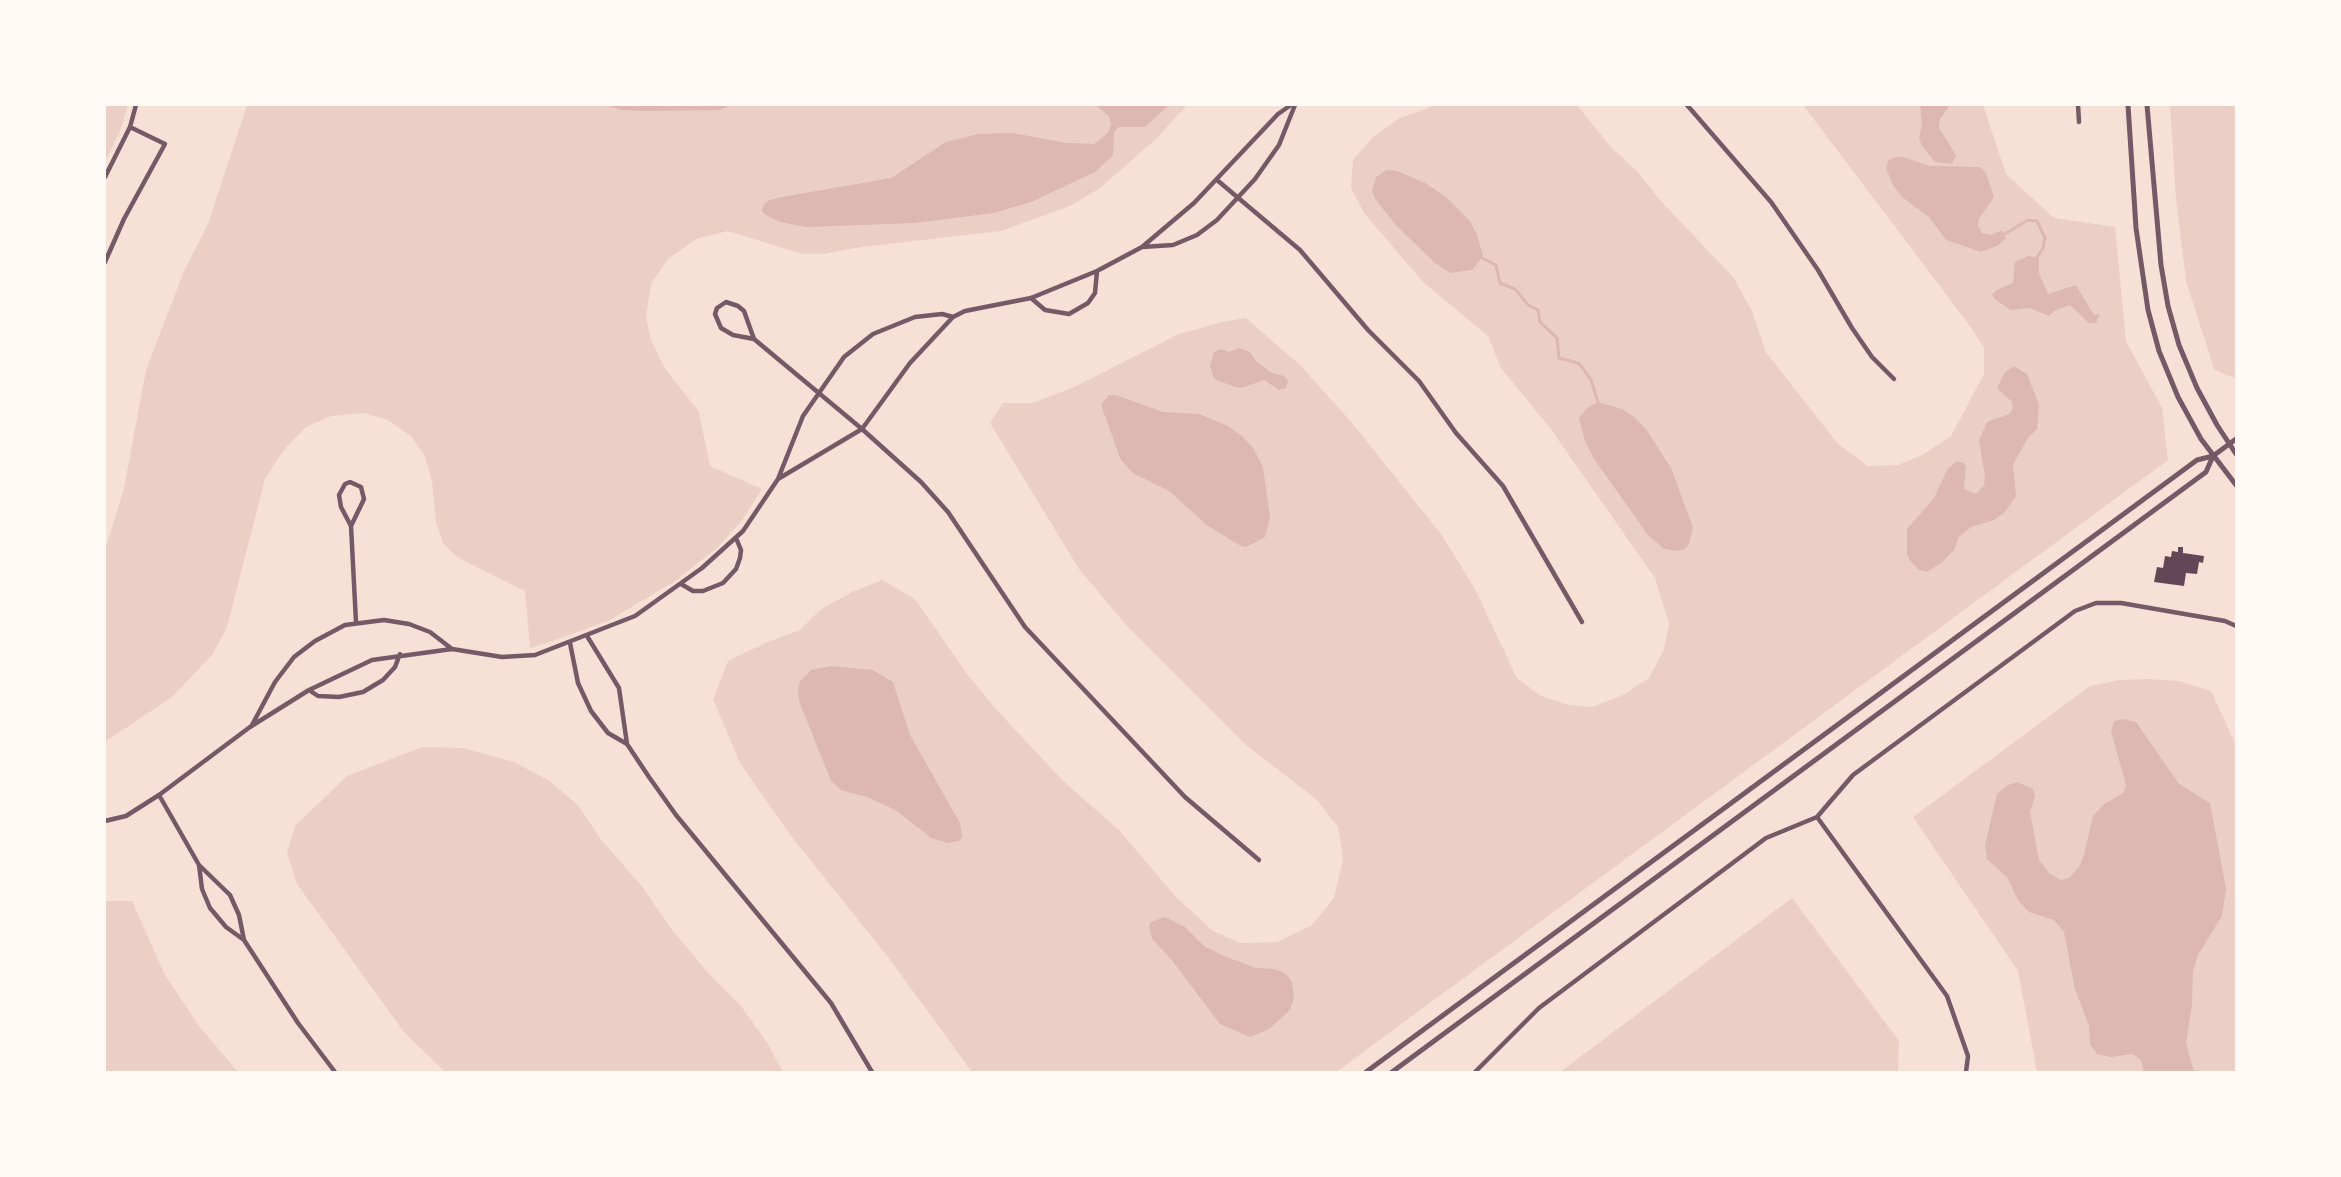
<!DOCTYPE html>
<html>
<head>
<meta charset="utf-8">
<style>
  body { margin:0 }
  #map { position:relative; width:2341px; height:1177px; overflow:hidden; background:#f7e1d7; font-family:"Archivo Narrow",sans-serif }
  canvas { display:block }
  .frame { position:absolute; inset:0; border:106px solid #fffaf5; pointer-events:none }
</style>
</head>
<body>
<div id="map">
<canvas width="2341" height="1177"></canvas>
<div class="frame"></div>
</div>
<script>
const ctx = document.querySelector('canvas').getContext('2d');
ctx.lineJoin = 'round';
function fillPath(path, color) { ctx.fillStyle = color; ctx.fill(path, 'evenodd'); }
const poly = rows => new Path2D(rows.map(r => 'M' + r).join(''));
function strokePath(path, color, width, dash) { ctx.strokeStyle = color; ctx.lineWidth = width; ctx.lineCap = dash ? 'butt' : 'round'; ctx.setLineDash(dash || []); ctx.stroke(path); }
fillPath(poly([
  [105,105,128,105,120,132,105,162],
  [247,105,1187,105,1156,139,1100,188,1070,206,1001,231,862,247,823,254,802,254,728,231,696,239,668,259,651,284,646,317,651,340,664,367,699,412,710,466,762,489,743,519,717,548,675,581,608,621,550,642,530,648,525,591,457,557,443,543,436,522,432,482,425,456,411,436,388,420,364,413,331,416,306,427,283,451,265,479,227,627,213,654,172,697,105,742,105,550,124,488,146,370,184,271,208,224],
  [1436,105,1577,105,1610,146,1638,172,1659,199,1733,277,1752,311,1766,352,1838,444,1868,466,1898,465,1924,454,1951,436,1984,374,1984,348,1970,326,1803,105,1983,105,2006,174,2054,218,2115,227,2126,341,2162,408,2168,460,1336,1072,972,1072,891,961,791,836,740,763,713,699,728,661,765,643,800,630,820,610,852,592,882,580,915,599,967,674,996,709,1062,780,1120,831,1174,895,1213,931,1240,943,1277,942,1312,925,1334,898,1343,859,1338,827,1317,800,1245,744,1127,626,1079,569,990,423,1003,403,1033,403,1074,387,1179,334,1222,322,1246,318,1301,366,1353,424,1441,534,1474,587,1517,678,1541,696,1569,705,1592,707,1623,695,1649,678,1664,649,1669,624,1655,578,1550,428,1501,368,1488,336,1423,282,1364,213,1351,188,1353,160,1373,137,1400,118],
  [2170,105,2236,105,2236,379,2214,369,2186,281,2176,199],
  [2147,679,2179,681,2211,691,2236,745,2236,1072,2037,1072,2018,971,1913,817,2090,686,2120,680],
  [422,747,464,748,514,762,548,780,578,805,602,841,641,885,673,931,709,974,741,1006,768,1044,783,1072,445,1072,404,1032,297,884,287,853,295,826,347,776],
  [1792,898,1899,1041,1898,1072,1560,1072],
  [105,901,132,901,165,975,200,1027,238,1072,105,1072]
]), '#ebcfc5');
fillPath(poly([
  [606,105,731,105,720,110,643,111,621,110],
  [1095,105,1169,105,1145,127,1119,127,1114,132,1113,155,1095,172,1031,202,994,213,915,223,807,227,780,222,764,214,762,210,764,204,770,200,782,197,891,178,946,142,978,134,1012,133,1067,143,1094,144,1108,133,1111,125,1109,116],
  [1920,105,1950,105,1940,119,1939,128,1956,155,1952,164,1935,162,1922,146,1919,139,1922,123],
  [1895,157,1903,157,1930,166,1980,167,1986,173,1994,197,1979,219,1978,226,1982,233,1991,235,2002,230,2006,239,1997,246,1981,252,1946,240,1929,217,1902,197,1893,185,1886,168,1888,161],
  [1387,170,1397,171,1425,183,1446,197,1470,221,1477,235,1483,256,1472,270,1450,273,1434,262,1396,225,1376,200,1372,191,1376,177],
  [2028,256,2039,258,2039,273,2048,294,2076,285,2092,312,2094,315,2100,314,2096,323,2089,323,2070,305,2054,311,2049,316,2030,308,2011,310,1996,300,1992,295,1997,290,2013,283,2015,262],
  [1239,348,1250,352,1256,361,1272,373,1284,376,1288,381,1286,388,1279,390,1264,380,1242,388,1235,387,1214,379,1210,366,1214,352,1221,349,1229,352],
  [2014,366,2027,374,2039,405,2037,429,2027,439,2013,465,2016,496,2005,512,1994,520,1971,527,1959,537,1954,550,1941,563,1927,572,1919,570,1910,561,1907,554,1907,529,1934,498,1948,468,1956,462,1963,462,1966,467,1964,489,1976,494,1984,485,1985,477,1979,440,1987,422,2009,414,2013,408,2012,402,1997,388,2005,372],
  [1109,395,1116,395,1163,412,1199,414,1228,426,1242,436,1253,448,1263,467,1270,518,1265,537,1246,547,1241,546,1208,526,1169,491,1133,473,1121,460,1101,405],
  [1598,402,1622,409,1633,416,1646,429,1671,468,1693,528,1689,544,1685,549,1678,551,1664,549,1648,535,1594,459,1585,441,1579,418,1587,408],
  [830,666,873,670,893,682,910,735,960,823,962,837,959,841,948,843,931,838,897,811,870,798,841,790,831,781,799,701,798,690,800,681,811,670],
  [2123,719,2136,722,2179,784,2210,803,2226,889,2222,916,2198,955,2193,971,2192,1004,2186,1043,2194,1072,2144,1072,2141,1060,2133,1054,2110,1057,2097,1054,2090,1044,2089,1026,2075,989,2064,932,2054,920,2029,912,2018,900,2007,877,1987,859,1985,845,1997,794,2008,785,2017,782,2033,789,2035,796,2030,812,2039,860,2050,874,2061,880,2069,878,2079,867,2084,855,2093,816,2104,804,2123,793,2126,785,2111,731,2114,721],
  [1165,917,1185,927,1204,946,1224,956,1256,968,1275,969,1286,974,1292,982,1294,997,1290,1010,1269,1029,1250,1037,1220,1024,1171,959,1152,939,1149,926,1151,922]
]), '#dcb8b0');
strokePath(poly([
  [2003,235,2028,220,2037,221,2045,238,2043,248,2036,259],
  [1482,258,1496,265,1500,283,1515,289,1528,305,1538,310,1540,322,1557,338,1559,358,1578,363,1582,367,1591,380,1598,402]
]), '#dcb8b0', 3);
fillPath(poly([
  [2178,547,2183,547,2183,553,2204,556,2203,563,2199,562,2197,574,2186,573,2184,586,2154,582,2157,567,2163,568,2165,556,2171,557,2172,551,2178,552]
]), '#644757');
strokePath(poly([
  [1687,105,1771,202,1818,270,1852,328,1872,357,1894,379],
  [2078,105,2079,122],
  [105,177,130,127,136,105],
  [1217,180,1300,250,1368,330,1419,381,1456,433,1503,486,1582,622],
  [1142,247,1173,245,1197,235,1217,220,1255,179,1279,145,1295,105],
  [105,262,124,219,165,144,130,127],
  [1031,298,1045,310,1069,314,1088,303,1095,293,1097,271],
  [754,339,744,311,738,306,726,302,717,308,715,314,721,328,733,335,754,339,862,429,921,482,948,512,1025,627,1185,797,1259,860],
  [778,479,862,429,910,363,953,317,965,311,1031,298,1097,271,1142,247,1194,203,1278,114,1291,105],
  [351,526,364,499,361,487,350,482,345,484,339,495,341,507,351,526,356,622],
  [681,584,693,591,703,591,723,583,736,569,740,558,741,550,736,538],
  [587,636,619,688,627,744,649,777,676,815,831,1003,872,1072],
  [570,643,578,683,591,711,608,733,627,744],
  [309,690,318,696,339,697,363,692,383,680,395,667,400,654],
  [252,725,275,682,294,657,315,641,345,625,384,620,409,624,430,632,452,649],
  [159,795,199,865,230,895,239,915,244,940,298,1023,335,1072],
  [1817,817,1947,996,1968,1056,1966,1072],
  [105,821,126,816,159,795,250,727,309,690,372,660,452,649,502,657,535,655,635,616,702,568,743,531,778,479,803,416,844,357,873,334,915,317,942,314,953,317],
  [199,865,202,889,210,908,226,927,244,940],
  [1475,1072,1539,1008,1766,838,1817,817,1853,775,2075,611,2096,603,2121,603,2225,621,2236,626]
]), '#755966', 4.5);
strokePath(poly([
  [2128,105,2136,228,2148,310,2159,351,2178,397,2201,439,2236,485],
  [2147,105,2161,265,2168,306,2179,345,2197,388,2217,425,2236,454],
  [1366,1072,2197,460,2213,456,2236,439],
  [1392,1072,2206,472,2213,456]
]), '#755966', 5);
</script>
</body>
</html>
